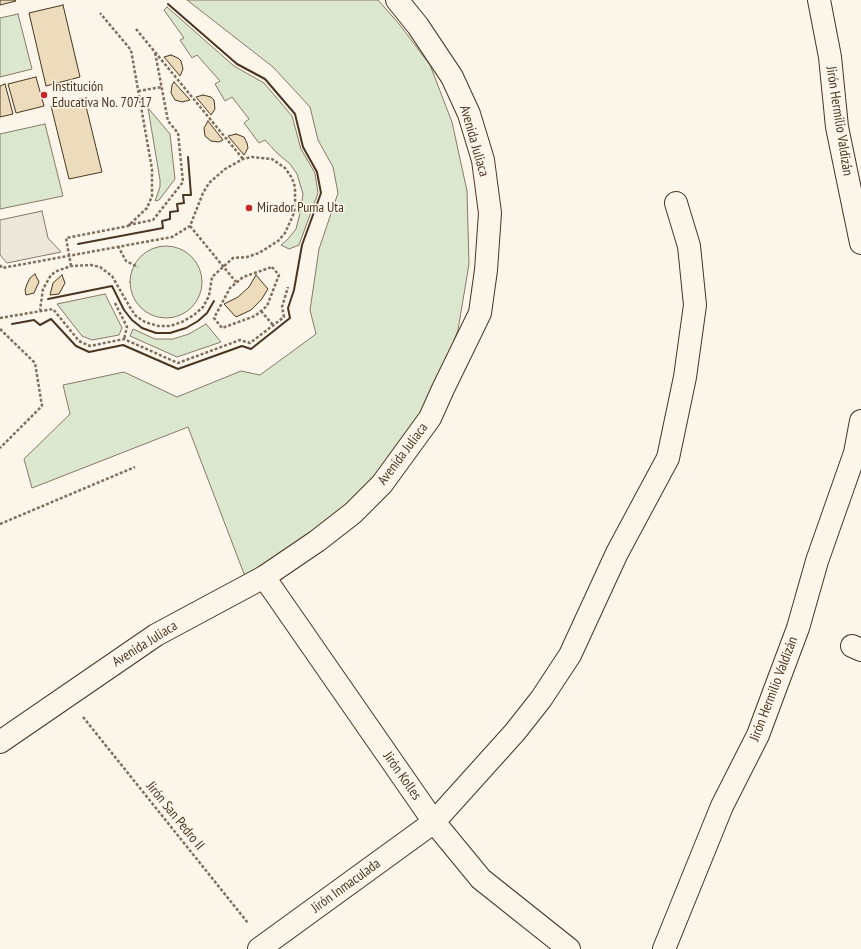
<!DOCTYPE html>
<html>
<head>
<meta charset="utf-8">
<style>
  body { margin:0 }
  canvas { display:block; background:#fbf6e9 }
</style>
</head>
<body>
<canvas width="861" height="949"></canvas>
<script>
const ctx = document.querySelector('canvas').getContext('2d');
ctx.lineJoin = 'round';
function fillPath(path, color) { ctx.fillStyle = color; ctx.fill(path, 'evenodd'); }
const poly = rows => new Path2D(rows.map(r => 'M' + r).join(''));
function strokePath(path, color, width, dash) { ctx.strokeStyle = color; ctx.lineWidth = width; ctx.lineCap = dash ? 'butt' : 'round'; ctx.setLineDash(dash || []); ctx.stroke(path); }
function drawText(font, color, halo, rows, align = 'center') {
  ctx.font = font + ' "PT Sans Narrow",sans-serif'; ctx.lineWidth = 3; ctx.setLineDash([]); ctx.textBaseline = 'middle'; ctx.strokeStyle = halo; ctx.fillStyle = color; for (const [text, x, y, turn = 0] of rows) {
    ctx.save(); ctx.translate(x, y); ctx.rotate((+turn || 0) * Math.PI / 180); ctx.textAlign = isNaN(turn) ? turn : align; if (halo) ctx.strokeText(text, 0, 0); ctx.fillText(text, 0, 0); ctx.restore();
  }
}
const green = poly([
  [187,0,378,0,400,25,430,65,452,122,467,191,469,264,458,330,439,380,410,431,382,470,324,531,246,579,188,427,32,488,24,459,70,414,63,385,124,372,177,397,241,371,260,375,316,334,310,310,319,249,338,193,333,167,318,140,310,107,273,67,187,0],
  [167,7,234,66,264,83,292,116,301,149,315,173,318,193,299,245,289,249,281,245,288,239,296,229,300,213,303,194,297,174,290,164,277,153,265,140,259,143,244,123,249,119,232,97,225,101,215,84,220,81,197,55,192,58,180,40,184,38,164,10,167,7],
  [18,14,32,69,0,77,0,18,18,14],
  [148,108,170,134,175,179,159,200,155,201,160,187,160,180,148,108],
  [45,124,63,196,0,209,0,134,45,124],
  '130 282a36 36 0 1 1 72 0a36 36 0 1 1-72 0Z',
  [105,294,122,328,119,335,92,340,82,336,57,304,105,294],
  [206,324,221,342,177,357,130,336,133,329,155,339,173,339,189,334,206,324]
]);
fillPath(green, '#dce7d0');
strokePath(green, '#887966', 1);
const parking = poly([
  [42,211,48,238,61,252,7,263,0,255,0,220,42,211]
]);
fillPath(parking, '#ede7d9');
strokePath(parking, '#887966', 1);
const building = poly([
  [0,0,15,0,16,1,0,5,0,0],
  [63,5,80,77,46,86,29,13,63,5],
  [171,55,178,58,181,61,183,69,180,76,164,57,171,55],
  [36,77,44,106,16,113,8,84,36,77],
  [174,82,190,100,182,102,175,100,171,93,172,85,174,82],
  [5,84,13,114,0,117,0,86,5,84],
  [203,95,211,97,214,100,215,109,211,115,196,97,203,95],
  [84,98,102,172,69,179,51,106,84,98],
  [208,121,223,140,219,142,211,141,205,136,204,128,208,121],
  [236,134,244,137,247,143,248,148,244,155,228,136,236,134],
  [35,274,39,282,34,293,26,295,25,290,27,284,30,278,35,274],
  [62,275,65,283,59,294,50,295,53,283,62,275],
  [256,275,268,289,261,300,251,310,236,317,224,304,238,297,249,287,256,275]
]);
fillPath(building, '#ecdcbc');
strokePath(building, '#4a3520', 1);
const minor = poly([
  [819,0,830,57,837,127,861,243],
  [264,577,434,822,481,879,569,949],
  [852,646,861,650],
  [259,949,434,822,515,732,541,699,570,655,617,553,668,458,685,377,695,305,689,246,676,203],
  [664,949,722,806,758,735,774,692,798,628,817,561,855,453,861,421]
]);
const highway = poly([
  [0,742,156,635,264,577,317,541,353,513,382,484,430,418,443,389,480,313,486,270,490,213,483,160,469,114,452,77,418,26,397,0]
]);
strokePath(minor, '#4a3520', 24);
strokePath(highway, '#4a3520', 24);
strokePath(poly([
  [136,29,243,159],
  [138,91,162,87],
  [128,225,153,220,183,182,178,133,168,121,155,52],
  [190,226,236,282],
  [118,246,126,261,138,267],
  [0,265,2,268,172,237,190,226,203,193,209,183,225,169,243,159,252,157,272,159,285,168,292,178,295,187,295,202,294,213,285,233,278,241,259,253,247,257,233,258,212,277,209,296,203,307,194,315,182,322,170,326,158,326,145,322,136,316,131,309,112,276,100,267,91,265,71,266,57,271,51,275,43,289,40,310],
  [71,266,66,238,128,226,147,208,152,196,152,169,131,50,100,13],
  [272,267,279,275,267,306,255,316,222,328,214,318,230,288,243,277,272,267],
  [115,303,127,327,124,339],
  [261,311,273,325],
  [0,318,53,309,79,341,90,346,124,339,178,363,240,340,250,343,284,317,282,307,288,287],
  [0,329,35,363,42,406,0,448],
  [0,524,135,467],
  [83,717,248,923]
]), '#7f6f5c', 2.5, [3, 2]);
strokePath(minor, '#fbf6e9', 22);
strokePath(highway, '#fbf6e9', 22);
strokePath(poly([
  [78,244,163,228,162,221,170,219,170,212,178,211,177,204,184,203,183,195,191,195,188,157],
  [48,299,112,286,124,310,132,320,142,328,156,333,170,333,186,328,198,321,207,313,214,301],
  [12,324,34,320,40,325,51,319,76,346,89,352,123,345,178,369,242,346,251,349,290,318,288,308,294,290,302,245,321,193,317,172,303,147,295,114,265,79,237,64,168,4]
]), '#4a3520', 2);
for (const [x, y, r, color] of [
  [44,95,4,"#c62828"],
  [249,208,4,"#c62828"]
]) { const dot = new Path2D(); dot.arc(x, y, r, 0, 2 * Math.PI); ctx.fillStyle = color; ctx.fill(dot); strokePath(dot, '#fbf6e9', 1.5); }
drawText('14px', '#4a3520', '#fbf6e9', [
  ["Institución",52,87],
  ["Educativa No. 70717",52,103],
  ["Mirador Puma Uta",257,208]
], 'left');
drawText('14px', '#4a3520', '#fbf6e9', [
  ["Jirón Hermilio Valdizán",839,121,81],
  ["Avenida Juliaca",474,141,74],
  ["Avenida Juliaca",403,454,-53],
  ["Avenida Juliaca",145,644,-32],
  ["Jirón Hermilio Valdizán",774,689,-69],
  ["Jirón Kolles",402,776,55],
  ["Jirón San Pedro II",175,816,51],
  ["Jirón Inmaculada",346,886,-36]
]);
</script>
</body>
</html>
